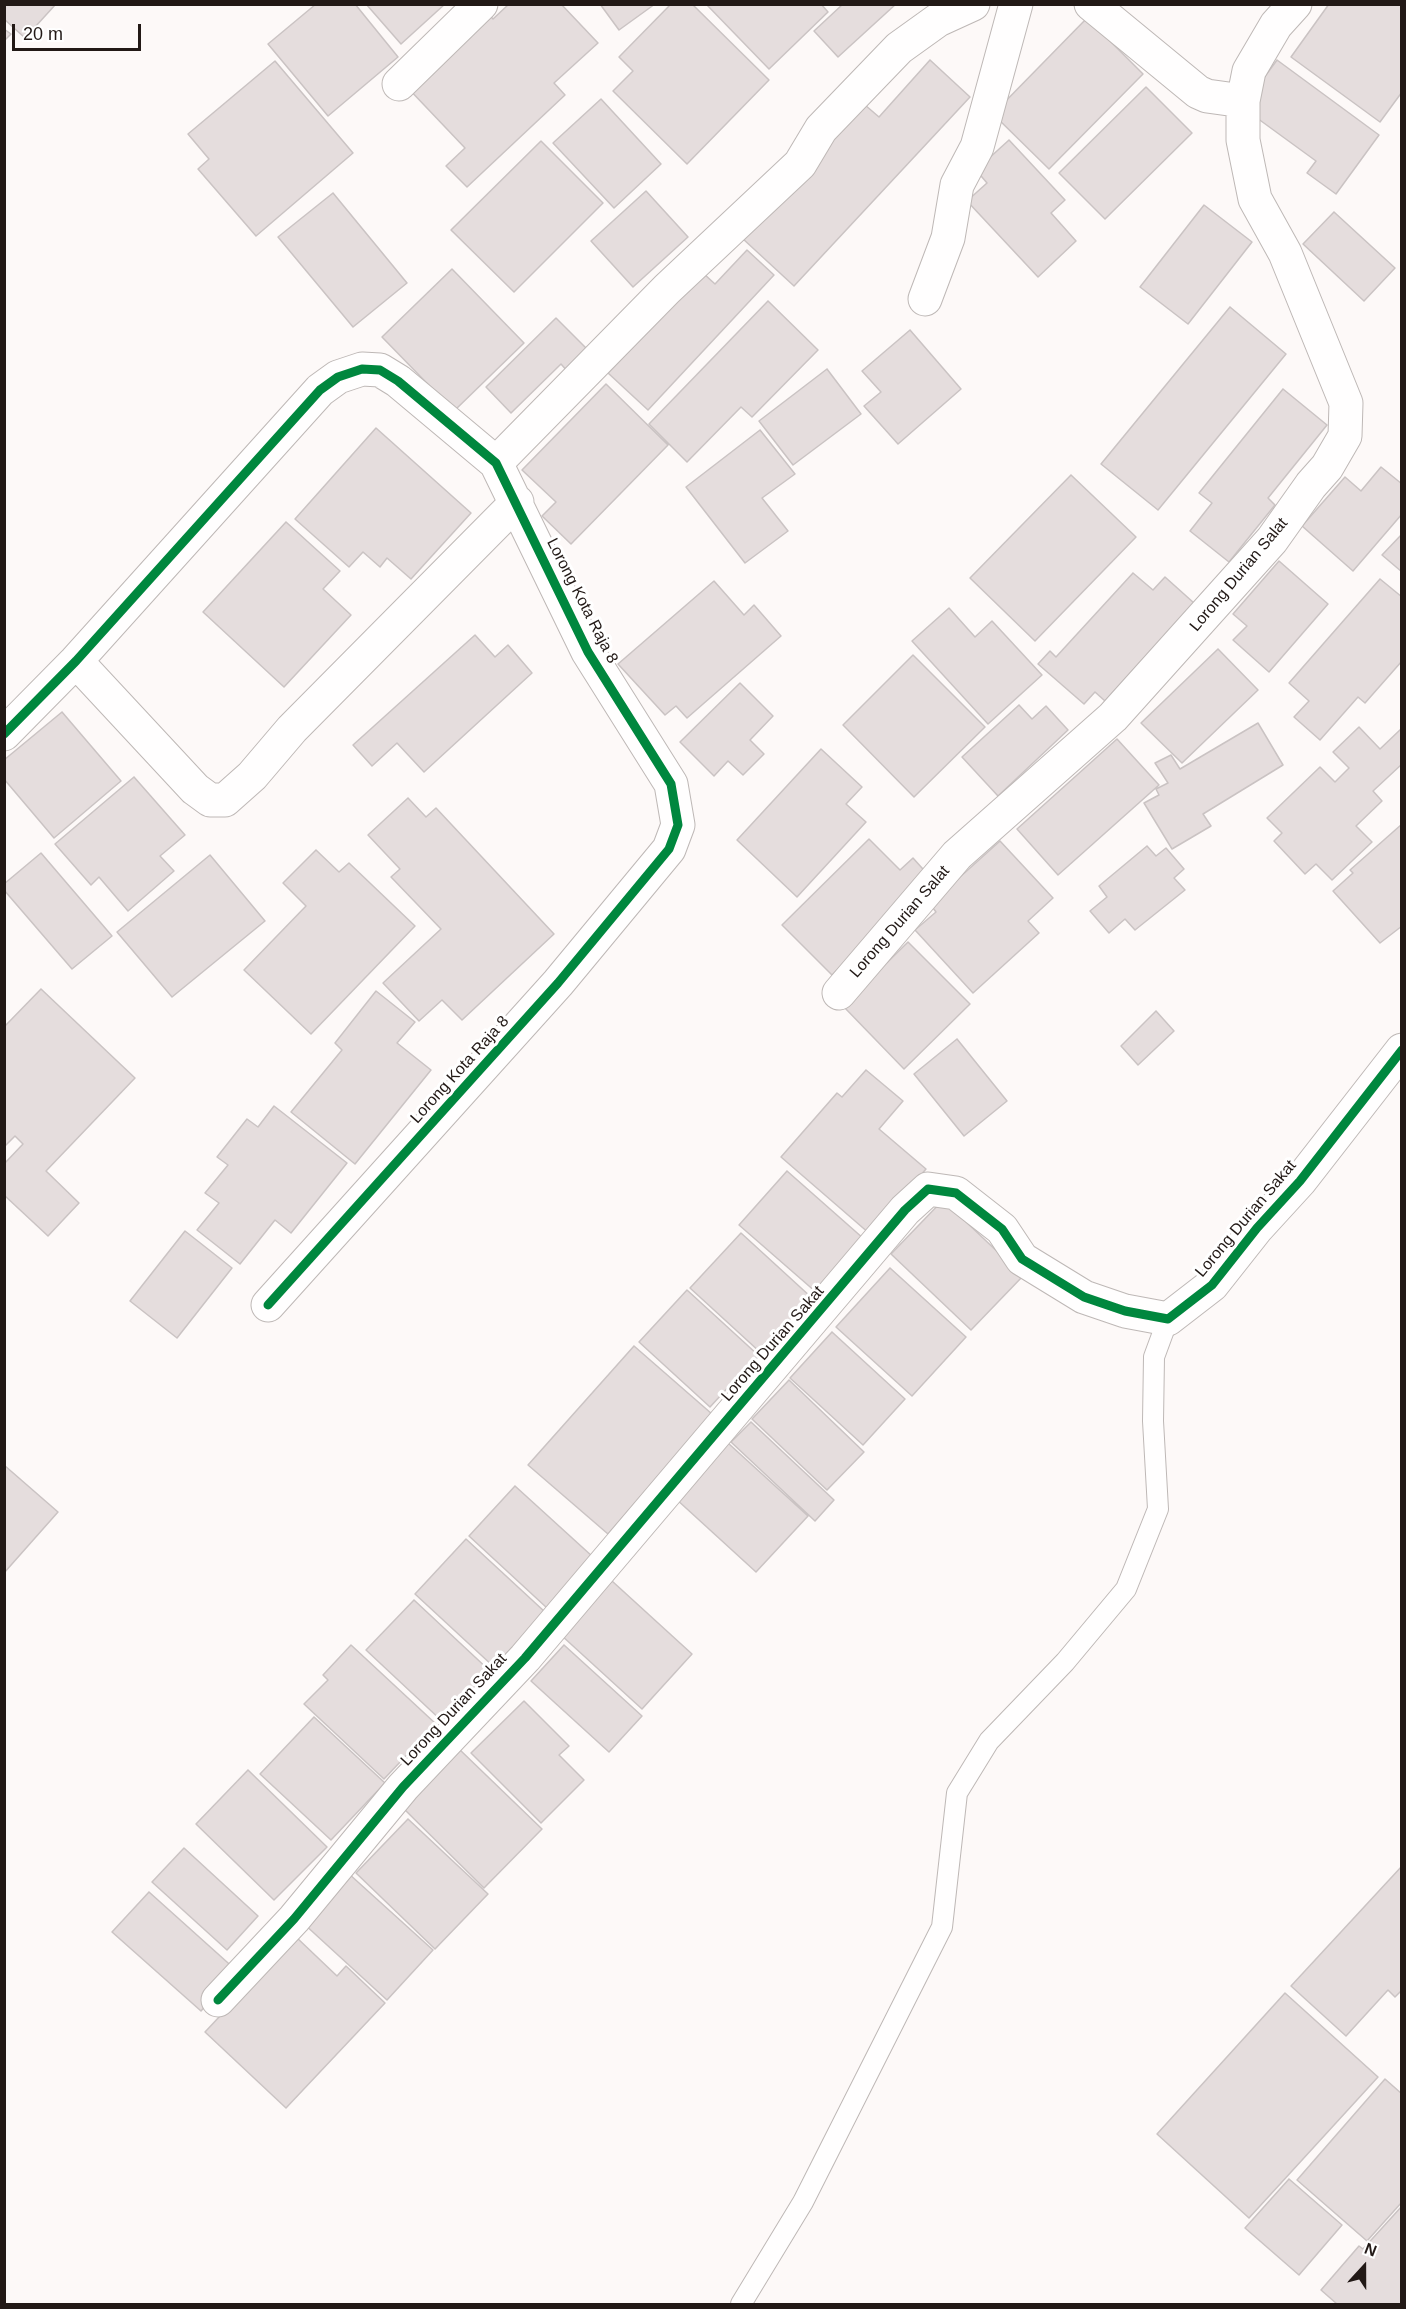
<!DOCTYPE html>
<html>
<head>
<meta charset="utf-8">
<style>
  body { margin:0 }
  #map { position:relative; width:1406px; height:2309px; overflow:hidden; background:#fdf9f8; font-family:Helvetica,sans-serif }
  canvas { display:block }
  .frame { position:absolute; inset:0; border:6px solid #221916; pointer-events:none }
  .north { position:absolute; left:1334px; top:2237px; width:60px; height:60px; -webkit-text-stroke:4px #fff; paint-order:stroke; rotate:21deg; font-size:16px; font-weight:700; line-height:24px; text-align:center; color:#221916 }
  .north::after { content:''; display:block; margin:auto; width:21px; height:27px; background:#221916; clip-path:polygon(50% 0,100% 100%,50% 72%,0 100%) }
  .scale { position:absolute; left:12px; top:24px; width:129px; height:27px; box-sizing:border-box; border:3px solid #221916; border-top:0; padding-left:8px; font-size:18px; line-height:21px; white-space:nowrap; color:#221916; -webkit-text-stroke:4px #fff; paint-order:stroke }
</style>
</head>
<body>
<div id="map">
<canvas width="1406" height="2309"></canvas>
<div class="frame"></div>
<div class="north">N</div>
<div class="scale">20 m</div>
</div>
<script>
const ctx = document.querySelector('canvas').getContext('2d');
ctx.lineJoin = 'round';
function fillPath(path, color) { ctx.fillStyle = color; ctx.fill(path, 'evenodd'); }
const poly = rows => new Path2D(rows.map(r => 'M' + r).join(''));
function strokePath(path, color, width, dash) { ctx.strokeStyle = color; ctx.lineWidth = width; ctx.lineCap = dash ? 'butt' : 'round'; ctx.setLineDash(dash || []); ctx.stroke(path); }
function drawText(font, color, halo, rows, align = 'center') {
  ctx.font = font + ' Helvetica,sans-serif'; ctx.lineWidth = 6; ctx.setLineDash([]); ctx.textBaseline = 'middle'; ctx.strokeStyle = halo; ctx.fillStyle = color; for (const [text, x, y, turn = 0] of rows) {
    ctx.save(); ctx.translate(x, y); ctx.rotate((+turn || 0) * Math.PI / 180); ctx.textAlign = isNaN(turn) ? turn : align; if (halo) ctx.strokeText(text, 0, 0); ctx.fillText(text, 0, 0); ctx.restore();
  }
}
const building = poly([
  [4,4,56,4,25,38,4,19,4,4],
  [316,4,355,4,398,57,328,116,268,44,316,4],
  [366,4,445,4,401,44,366,4],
  [509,4,561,4,598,43,554,83,565,95,467,187,446,166,465,148,406,86,486,11,493,19,509,4],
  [600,4,655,4,619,30,600,4],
  [671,4,692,4,769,80,687,164,613,91,633,71,619,57,671,4],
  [706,4,821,4,828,12,769,69,706,4],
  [843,4,896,4,838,57,814,31,843,4],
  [1329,4,1402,4,1402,92,1380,122,1291,57,1329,4],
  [1087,18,1143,74,1049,169,993,114,1087,18],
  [4,29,11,34,4,41,4,29],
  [930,60,970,97,794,286,742,238,865,105,879,117,930,60],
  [1277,60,1379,135,1336,194,1307,173,1316,161,1246,110,1255,90,1277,60],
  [275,61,353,153,256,236,198,169,209,159,188,134,275,61],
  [1146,87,1192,133,1105,219,1059,173,1146,87],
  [601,99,661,164,614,208,553,143,601,99],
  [1009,140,1065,200,1051,213,1076,241,1038,277,967,201,987,183,976,170,1009,140],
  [541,141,603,203,514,292,451,230,541,141],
  [646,191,688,237,633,287,591,241,646,191],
  [333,193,407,283,353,327,278,237,333,193],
  [1204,205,1252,242,1188,324,1140,287,1204,205],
  [1334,212,1395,268,1364,301,1303,244,1334,212],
  [747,250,774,275,648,410,608,373,703,273,715,284,747,250],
  [452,269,524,343,454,411,382,337,452,269],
  [768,301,818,350,752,417,741,407,687,462,649,424,768,301],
  [1230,307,1286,354,1158,510,1101,464,1230,307],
  [556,318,589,351,568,372,561,364,511,413,486,387,556,318],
  [910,330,961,389,898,444,864,406,881,392,862,371,910,330],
  [827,369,861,414,793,465,759,421,827,369],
  [606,384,668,445,571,544,542,516,556,502,522,470,606,384],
  [1283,389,1327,425,1268,498,1275,505,1229,562,1190,531,1212,503,1199,493,1283,389],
  [376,428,471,513,411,579,387,558,380,567,363,552,349,567,295,519,376,428],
  [760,430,795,474,762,498,788,531,745,563,686,487,760,430],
  [1381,467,1402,484,1402,514,1353,571,1302,526,1345,477,1361,491,1381,467],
  [1071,475,1136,537,1035,641,970,578,1071,475],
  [286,522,340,571,323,589,351,615,284,687,203,612,286,522],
  [1402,534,1402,572,1382,555,1402,534],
  [1279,561,1328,604,1269,672,1233,640,1247,626,1233,614,1279,561],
  [1133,573,1153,590,1165,577,1194,603,1105,701,1095,692,1084,704,1038,664,1050,651,1056,657,1133,573],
  [1380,579,1402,597,1402,661,1365,703,1358,697,1320,740,1294,717,1309,701,1289,683,1380,579],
  [714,581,744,615,754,605,781,636,687,718,676,706,665,715,618,664,714,581],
  [949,608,975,637,992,621,1042,675,988,724,912,641,949,608],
  [475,635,495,657,508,645,532,673,424,772,397,743,372,766,353,745,475,635],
  [1218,649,1258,690,1182,763,1141,723,1218,649],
  [913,655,985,727,914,797,843,725,913,655],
  [740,683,773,716,750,740,764,754,743,775,728,761,714,776,680,742,740,683],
  [1019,705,1032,719,1046,706,1068,730,998,796,962,757,1019,705],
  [62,712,121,781,54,838,4,779,4,760,62,712],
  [1258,723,1283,765,1203,814,1211,826,1172,849,1144,803,1159,795,1156,789,1168,783,1155,763,1171,755,1180,769,1258,723],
  [1359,727,1380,749,1402,728,1402,764,1373,791,1382,801,1356,826,1372,842,1332,880,1316,864,1305,874,1274,841,1282,833,1267,818,1320,767,1335,782,1349,768,1333,752,1359,727],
  [1117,739,1159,785,1058,875,1017,829,1117,739],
  [821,749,862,787,846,804,866,822,797,897,737,840,821,749],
  [134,777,185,835,160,856,174,871,128,911,99,877,91,885,55,844,134,777],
  [408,798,426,817,436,808,554,934,462,1020,442,1000,419,1021,383,983,441,929,391,877,400,869,368,835,408,798],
  [1402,824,1402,926,1380,943,1333,891,1353,873,1350,870,1402,824],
  [869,839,900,870,913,858,931,878,832,975,782,925,869,839],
  [1000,841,1053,898,1028,921,1039,933,973,993,915,930,936,912,930,904,1000,841],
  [1147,846,1156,856,1166,848,1184,869,1174,878,1185,890,1135,930,1125,919,1109,933,1090,911,1107,897,1099,886,1147,846],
  [316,850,339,872,349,863,415,926,311,1034,244,970,306,906,283,883,316,850],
  [41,853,112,936,72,969,4,890,4,884,41,853],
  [210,855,265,921,172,997,117,932,210,855],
  [908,942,970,1004,904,1069,843,1006,908,942],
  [41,989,135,1078,46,1171,79,1203,48,1236,4,1195,4,1164,23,1144,15,1136,4,1147,4,1027,41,989],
  [376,991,415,1022,397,1043,431,1070,355,1164,291,1112,342,1050,335,1043,376,991],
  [1156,1011,1174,1031,1138,1065,1121,1046,1156,1011],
  [957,1039,1007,1101,964,1136,914,1074,957,1039],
  [866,1070,903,1101,879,1129,926,1169,870,1234,781,1157,837,1093,842,1097,866,1070],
  [274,1106,347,1163,291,1233,275,1220,240,1264,197,1230,219,1203,205,1193,228,1165,217,1157,247,1119,258,1127,274,1106],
  [787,1171,864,1239,817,1293,739,1225,787,1171],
  [943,1200,1023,1276,971,1330,891,1254,943,1200],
  [185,1231,232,1268,177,1338,130,1301,185,1231],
  [741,1233,812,1298,761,1353,690,1288,741,1233],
  [890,1268,966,1337,912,1396,836,1327,890,1268],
  [687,1290,758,1355,710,1407,639,1342,687,1290],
  [832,1332,905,1399,863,1445,790,1378,832,1332],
  [634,1346,712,1414,608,1534,528,1465,634,1346],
  [789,1380,864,1452,827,1490,752,1419,789,1380],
  [751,1422,834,1500,815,1521,731,1442,751,1422],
  [728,1443,808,1516,756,1572,675,1498,728,1443],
  [4,1465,58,1512,4,1573,4,1465],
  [515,1486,593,1557,547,1608,469,1536,515,1486],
  [466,1539,545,1612,494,1667,415,1594,466,1539],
  [612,1581,692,1654,642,1709,561,1635,612,1581],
  [414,1600,491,1672,443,1722,366,1650,414,1600],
  [351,1645,436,1724,384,1779,304,1704,328,1680,323,1675,351,1645],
  [564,1645,642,1716,609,1752,531,1681,564,1645],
  [524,1701,569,1746,559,1755,584,1780,541,1823,471,1753,524,1701],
  [314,1717,385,1783,331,1840,260,1774,314,1717],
  [458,1748,542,1829,484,1888,401,1806,458,1748],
  [248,1770,327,1847,274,1900,196,1824,248,1770],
  [408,1819,488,1894,435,1949,356,1873,408,1819],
  [184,1848,258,1916,227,1950,152,1882,184,1848],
  [1402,1866,1402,1990,1395,1997,1388,1990,1346,2036,1291,1986,1402,1866],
  [348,1873,433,1950,387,2000,303,1923,348,1873],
  [149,1892,237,1971,201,2011,112,1932,149,1892],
  [295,1936,337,1976,346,1966,385,2003,286,2108,205,2032,295,1936],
  [1285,1993,1378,2077,1249,2218,1157,2134,1285,1993],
  [1385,2079,1402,2094,1402,2202,1367,2241,1297,2180,1385,2079],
  [1289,2179,1342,2225,1299,2275,1245,2228,1289,2179],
  [1402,2206,1402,2304,1337,2304,1321,2290,1359,2246,1363,2249,1402,2206]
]);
fillPath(building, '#e5dddd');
strokePath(building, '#cac3c3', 1.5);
const lane = poly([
  [741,2304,803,2202,942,1927,957,1793,989,1741,1065,1662,1126,1589,1158,1509,1153,1421,1154,1357,1168,1319]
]);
const street = poly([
  [1091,4,1198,92,1207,96,1243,101],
  [399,84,481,4],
  [925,299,948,238,957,185,977,147,1016,4],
  [496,463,667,289,800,164,821,129,899,48,938,20,973,4],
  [76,661,195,789,210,800,225,800,252,776,292,729,517,502],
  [4,734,76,661,320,390,338,377,362,369,380,370,398,381,496,463,588,652,671,784,678,825,669,849,558,983,268,1305],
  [839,993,957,855,1113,717,1272,540,1311,485,1327,467,1345,436,1346,403,1285,253,1255,199,1243,140,1243,101,1249,71,1276,25,1295,4],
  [218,2000,294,1919,403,1787,525,1658,905,1210,928,1189,956,1193,1002,1229,1022,1259,1084,1297,1125,1311,1168,1319,1212,1285,1257,1228,1300,1181,1402,1050]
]);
strokePath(lane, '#beb8b6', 22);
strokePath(street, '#beb8b6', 35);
strokePath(lane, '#fffefe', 20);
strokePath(street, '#fffefe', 33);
strokePath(poly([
  [4,734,76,661,320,390,338,377,362,369,380,370,398,381,496,463,588,652,671,784,678,825,669,849,558,983,268,1305],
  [218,2000,294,1919,403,1787,525,1658,905,1210,928,1189,956,1193,1002,1229,1022,1259,1084,1297,1125,1311,1168,1319,1212,1285,1257,1228,1300,1181,1402,1050]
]), '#00873e', 9);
drawText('16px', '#221916', '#fff', [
  ["Lorong Durian Salat",1239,575,-50],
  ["Lorong Kota Raja 8",582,601,63],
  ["Lorong Durian Salat",900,922,-49],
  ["Lorong Kota Raja 8",460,1070,-48],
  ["Lorong Durian Sakat",1246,1219,-50],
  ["Lorong Durian Sakat",773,1344,-49],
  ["Lorong Durian Sakat",454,1710,-47]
]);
</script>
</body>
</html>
